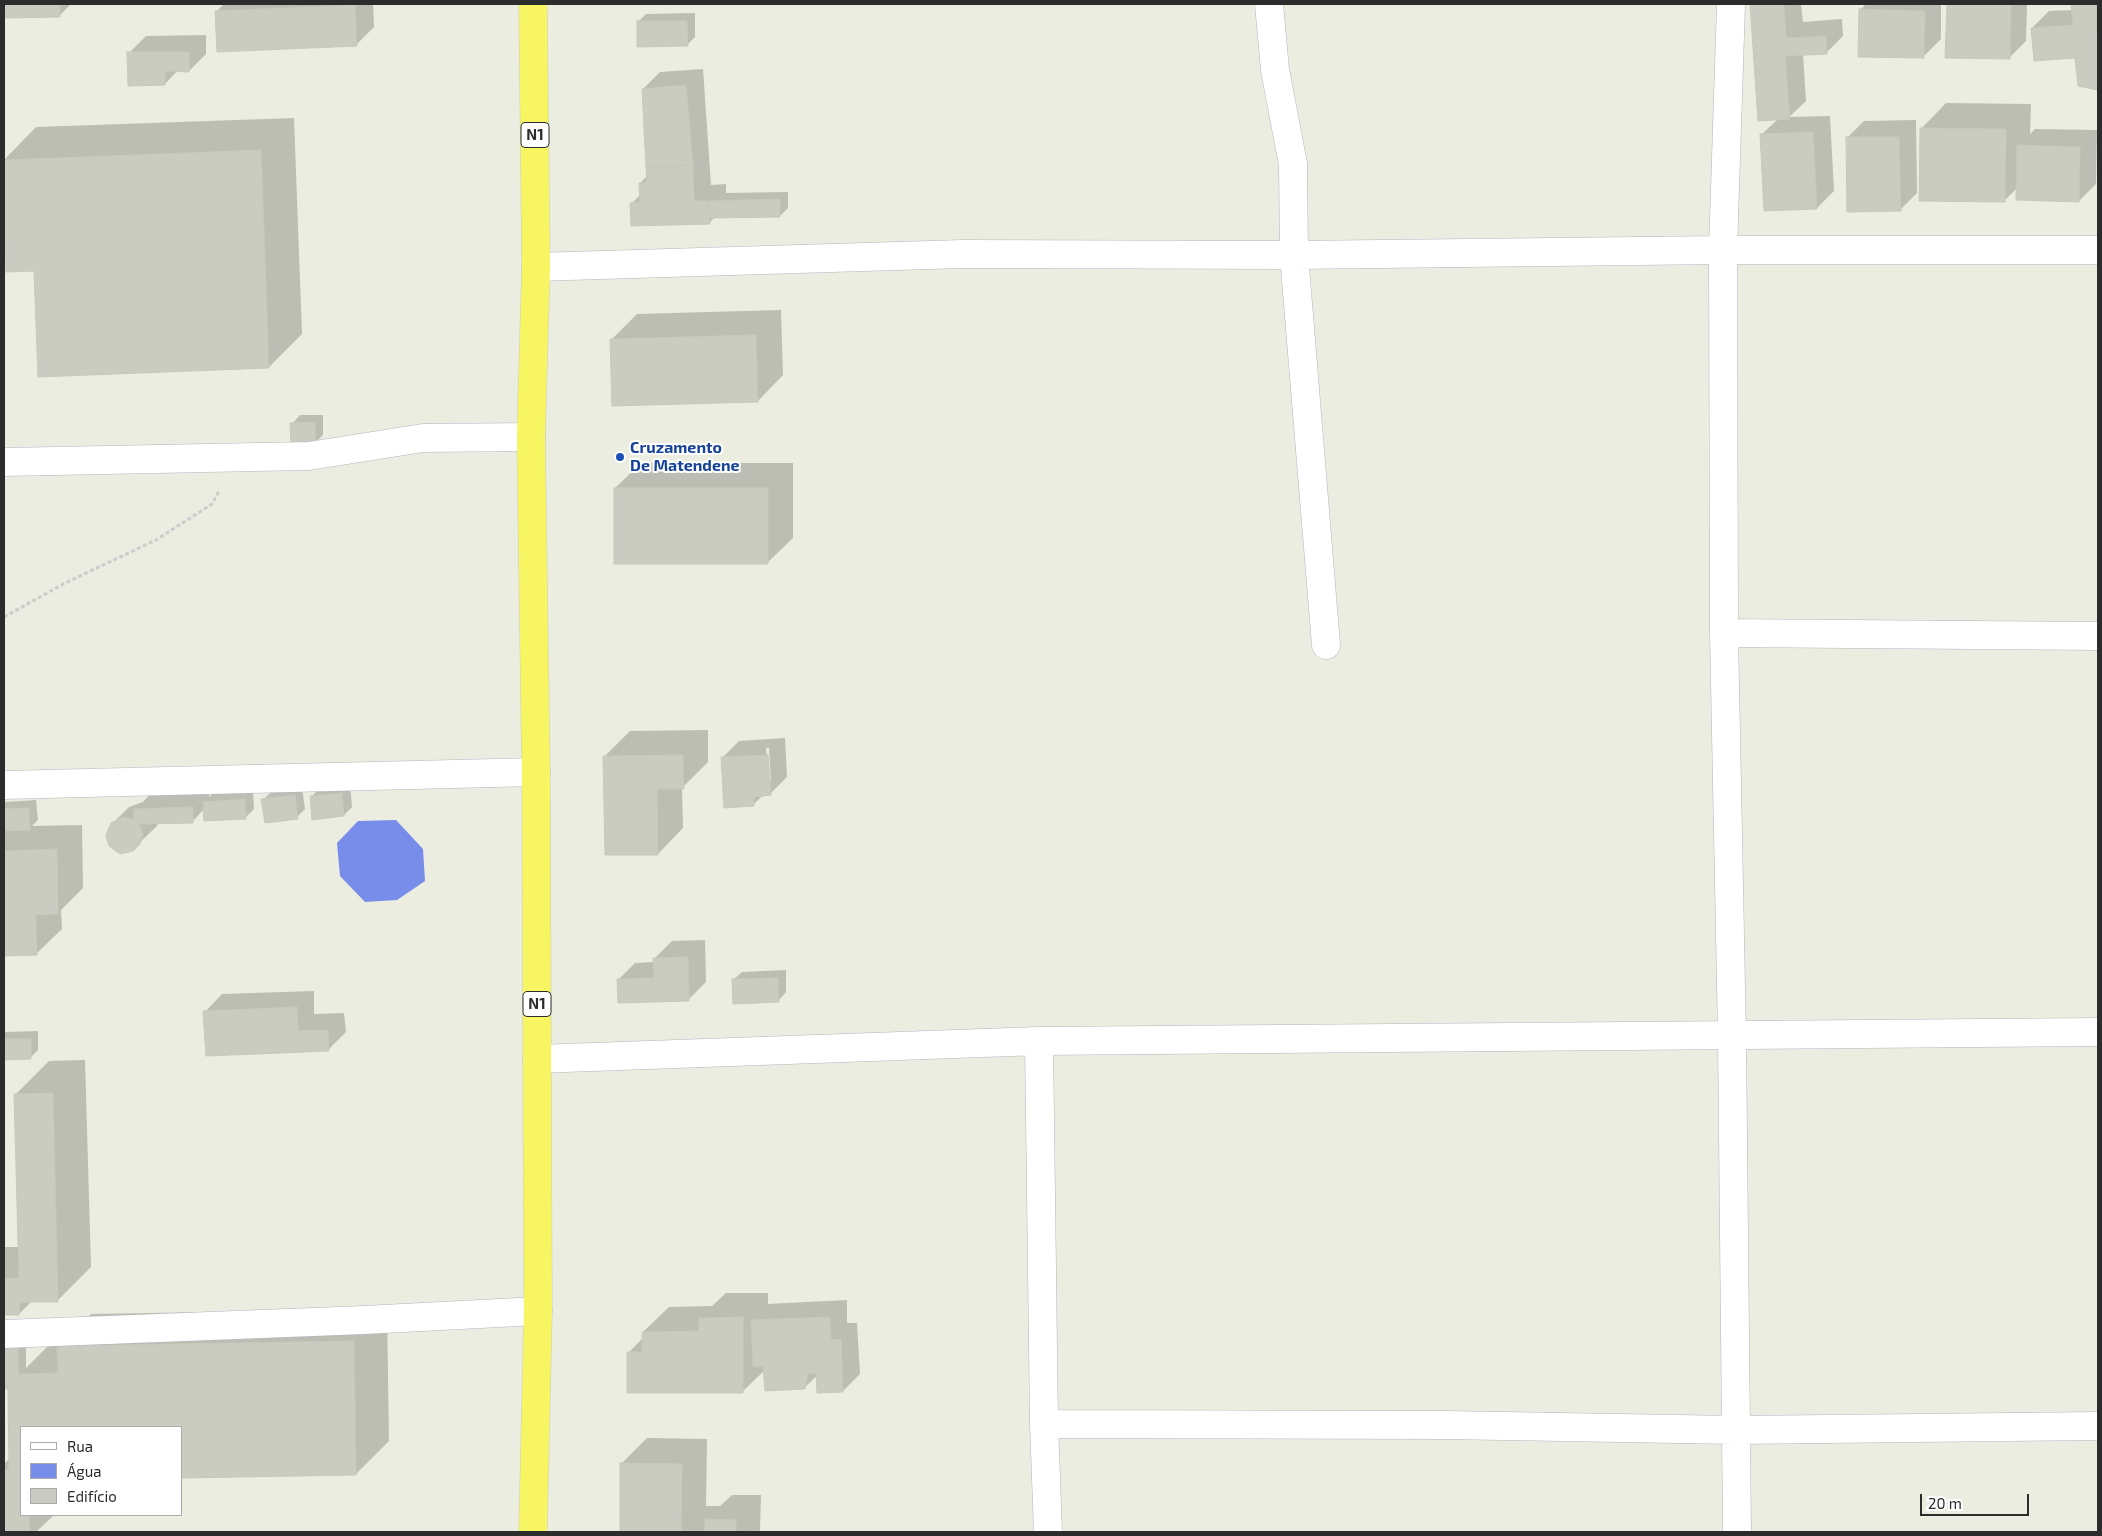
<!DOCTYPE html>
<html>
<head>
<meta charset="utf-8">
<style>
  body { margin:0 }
  #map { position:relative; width:2102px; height:1536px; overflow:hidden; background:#ebede0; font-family:"Exo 2",sans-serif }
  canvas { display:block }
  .frame { position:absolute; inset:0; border:5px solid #2c2c2c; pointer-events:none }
  .legend { position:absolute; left:20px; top:1426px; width:162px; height:90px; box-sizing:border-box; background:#fff; border:1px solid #ababab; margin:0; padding:6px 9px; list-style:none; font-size:15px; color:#2c2c2c }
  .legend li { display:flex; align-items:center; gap:10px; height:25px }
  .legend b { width:25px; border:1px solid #ababab }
  .scale { position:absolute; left:1920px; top:1494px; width:109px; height:22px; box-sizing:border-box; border:2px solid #2c2c2c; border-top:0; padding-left:6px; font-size:15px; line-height:18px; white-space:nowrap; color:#2c2c2c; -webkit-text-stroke:4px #fff; paint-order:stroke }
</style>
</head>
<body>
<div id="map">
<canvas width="2102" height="1536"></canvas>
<div class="frame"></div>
<ul class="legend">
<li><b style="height:6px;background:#fff"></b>Rua</li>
<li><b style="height:14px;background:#788cea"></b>Água</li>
<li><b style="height:14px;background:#caccc2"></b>Edifício</li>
</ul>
<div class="scale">20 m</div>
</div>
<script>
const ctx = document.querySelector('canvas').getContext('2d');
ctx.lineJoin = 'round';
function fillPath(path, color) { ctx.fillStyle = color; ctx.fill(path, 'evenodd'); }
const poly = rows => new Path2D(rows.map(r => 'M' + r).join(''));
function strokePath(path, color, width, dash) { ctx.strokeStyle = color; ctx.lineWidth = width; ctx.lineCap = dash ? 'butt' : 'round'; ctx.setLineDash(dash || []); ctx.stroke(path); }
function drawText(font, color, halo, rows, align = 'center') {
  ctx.font = font + ' "Exo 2",sans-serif'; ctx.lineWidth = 4; ctx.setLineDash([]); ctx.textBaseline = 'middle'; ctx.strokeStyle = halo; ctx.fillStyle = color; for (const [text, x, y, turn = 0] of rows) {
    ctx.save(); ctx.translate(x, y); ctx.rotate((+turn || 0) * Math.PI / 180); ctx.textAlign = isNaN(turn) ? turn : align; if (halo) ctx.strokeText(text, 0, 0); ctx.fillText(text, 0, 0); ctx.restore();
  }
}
fillPath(poly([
  [396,820,423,849,425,881,397,900,365,902,340,876,337,843,358,821]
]), '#788cea');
fillPath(poly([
  [4,4,71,4,60,15,4,16],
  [224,4,373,4,374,27,357,44,216,12],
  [1751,4,1801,4,1803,22,1842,19,1843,36,1826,53,1803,54,1806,101,1789,117,1830,116,1834,191,1817,208,1761,135,1778,119,1759,120],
  [1866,4,1941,4,1941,39,1924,56,1860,10],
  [1948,4,2027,4,2026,41,2009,58,1947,57],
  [2072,4,2098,4,2098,89,2079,85,2076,56,2032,28,2049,11,2073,10],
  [695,13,695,37,687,45,638,22,646,14],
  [206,35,206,54,189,71,178,70,165,84,129,53,146,36],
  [703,69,711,185,726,184,726,193,788,192,788,208,780,216,716,216,710,222,632,203,641,194,640,183,647,176,643,89,660,72],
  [1946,103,2031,104,2030,134,2035,129,2097,130,2096,184,2079,201,2017,188,2004,201,1921,129],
  [294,118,302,334,269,367,35,270,7,271,4,160,36,127],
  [1916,120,1917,193,1900,210,1847,138,1864,121],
  [781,310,783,375,758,401,611,340,637,314],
  [300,415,323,415,323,435,315,443,292,424],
  [641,463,793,463,793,538,767,563,615,488],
  [708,730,708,762,682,788,683,828,658,854,605,756,630,731],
  [785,738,787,777,770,794,764,794,753,805,722,758,739,741],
  [766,748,769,748,771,781,769,783],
  [350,785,352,807,344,815,311,797,319,789],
  [302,788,305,809,297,817,263,800,271,792],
  [209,790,209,797,212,794,253,792,254,809,246,817,204,809,192,822,158,822,157,826,132,850,112,824,129,807,143,802,152,792],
  [36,800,38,820,32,826,82,825,83,888,61,910,62,929,36,954,4,955,4,802],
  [705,940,706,982,689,999,618,980,635,963,655,962,655,958,672,941],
  [786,970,786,992,778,1001,733,980,742,972],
  [314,991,314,1014,344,1013,346,1032,329,1049,205,1012,222,994],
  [38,1031,38,1050,30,1058,4,1059,4,1032],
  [85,1060,91,1267,58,1300,32,1301,19,1314,4,1314,4,1247,20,1247,16,1094,49,1061],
  [726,1293,768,1293,768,1304,847,1300,847,1323,857,1323,860,1374,843,1391,818,1375,804,1388,765,1370,743,1391,628,1353,643,1338,643,1332,669,1307,712,1306],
  [387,1309,389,1441,356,1474,181,1427,21,1427,21,1515,54,1515,36,1532,4,1532,4,1464,10,1458,9,1388,4,1388,4,1339,26,1339,26,1368,53,1341,64,1341,91,1314],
  [647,1438,707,1439,706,1506,720,1506,732,1495,761,1495,760,1530,758,1532,621,1532,622,1463]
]), '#0003');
const building = poly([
  [4,4,60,4,60,17,4,18,4,4],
  [1750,4,1784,4,1786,38,1826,36,1827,54,1785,56,1790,119,1758,121,1750,4],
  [1947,4,2011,4,2010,59,1945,58,1947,4],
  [2071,4,2096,4,2098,90,2078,86,2075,58,2034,61,2031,28,2073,25,2071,4],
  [355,5,357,46,217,52,215,11,355,5],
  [1859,9,1925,11,1924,58,1858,57,1859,9],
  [637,21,687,21,688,46,637,47,637,21],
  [127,52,189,52,189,72,165,71,165,85,128,86,127,52],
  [686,85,693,165,646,167,642,89,686,85],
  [1920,128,2006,129,2005,202,1919,201,1920,128],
  [1813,132,1817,209,1764,211,1760,134,1813,132],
  [1846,137,1899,137,1901,211,1847,212,1846,137],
  [2017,145,2080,147,2079,202,2016,200,2017,145],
  [261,150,269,368,38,377,34,271,6,272,4,160,261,150],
  [693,165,694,201,709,201,710,224,631,226,630,203,640,202,639,183,647,182,646,167,693,165],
  [780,199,780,217,710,218,709,201,780,199],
  [756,335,758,402,612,406,610,339,756,335],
  [315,422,316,445,291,445,290,423,315,422],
  [614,488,768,488,768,564,614,564,614,488],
  [683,755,684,789,657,789,658,855,605,855,603,756,683,755],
  [768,755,771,795,754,797,754,806,724,808,721,757,768,755],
  [342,793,344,816,312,820,310,796,342,793],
  [295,795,298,819,265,823,261,799,295,795],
  [245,799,246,819,204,821,203,802,245,799],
  [193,807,193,823,139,824,143,834,140,844,133,851,120,854,109,846,106,835,111,823,123,817,134,820,134,809,193,807],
  [29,808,30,830,4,831,4,809,29,808],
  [57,849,58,914,36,915,37,955,4,956,4,851,57,849],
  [688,957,689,1001,618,1003,617,979,654,978,653,958,688,957],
  [778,978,779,1002,733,1004,732,979,778,978],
  [297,1007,298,1031,328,1030,329,1051,206,1056,203,1011,297,1007],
  [4,1039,31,1039,31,1059,4,1060,4,1039],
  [53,1093,58,1302,20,1302,19,1315,4,1315,4,1279,19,1278,14,1094,53,1093],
  [743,1317,743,1393,627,1393,627,1352,642,1352,642,1332,699,1331,699,1318,743,1317],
  [830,1317,831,1340,841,1339,843,1392,817,1393,816,1373,808,1374,805,1389,765,1391,763,1366,753,1367,751,1320,830,1317],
  [354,1341,356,1475,181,1478,181,1427,21,1427,21,1515,29,1515,30,1532,4,1532,4,1470,9,1470,8,1388,19,1389,19,1374,58,1373,57,1346,354,1341],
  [18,1346,19,1389,4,1389,4,1347,18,1346],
  [620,1463,682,1464,681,1531,705,1531,705,1519,736,1520,736,1532,620,1532,620,1463]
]);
fillPath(building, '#caccc2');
strokePath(building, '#c6c9b9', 1);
const minor = poly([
  [1269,4,1275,70,1293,164,1294,255,1326,645],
  [1731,4,1723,250,1724,633,1732,1036,1737,1532],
  [536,267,963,254,1294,255,1723,250,2098,250],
  [4,462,309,456,423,438,531,437],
  [1724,633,2098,636],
  [4,785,536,772],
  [1039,1041,1044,1424,1048,1532],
  [537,1059,1039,1041,2098,1032],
  [4,1334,364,1320,538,1311],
  [1044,1424,1445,1425,1736,1430,2098,1426]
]);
const highway = poly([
  [533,1532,538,1311,536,772,531,437,536,267,533,4]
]);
strokePath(minor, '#b7b3bf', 29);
strokePath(highway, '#ccc', 29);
strokePath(poly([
  [4,617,65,583,156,540,212,504,219,491]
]), '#ccc', 3, [4, 2.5]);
strokePath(minor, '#fff', 28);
strokePath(highway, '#f7f561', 28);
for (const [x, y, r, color] of [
  [620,457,5,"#1a4fb4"]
]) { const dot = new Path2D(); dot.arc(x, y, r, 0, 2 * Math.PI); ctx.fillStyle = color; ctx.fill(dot); strokePath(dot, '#fff', 2); }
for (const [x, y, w] of [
  [535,135,28],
  [537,1004,28]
]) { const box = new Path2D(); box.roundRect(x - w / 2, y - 12.5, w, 25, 4); ctx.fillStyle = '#fff'; ctx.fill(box); strokePath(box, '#2c2c2c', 1); }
drawText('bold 15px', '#2c2c2c', null, [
  ["N1",535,135],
  ["N1",537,1004]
]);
drawText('bold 16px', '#164399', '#fff', [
  ["Cruzamento",630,448],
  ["De Matendene",630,466]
], 'left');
</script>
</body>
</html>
